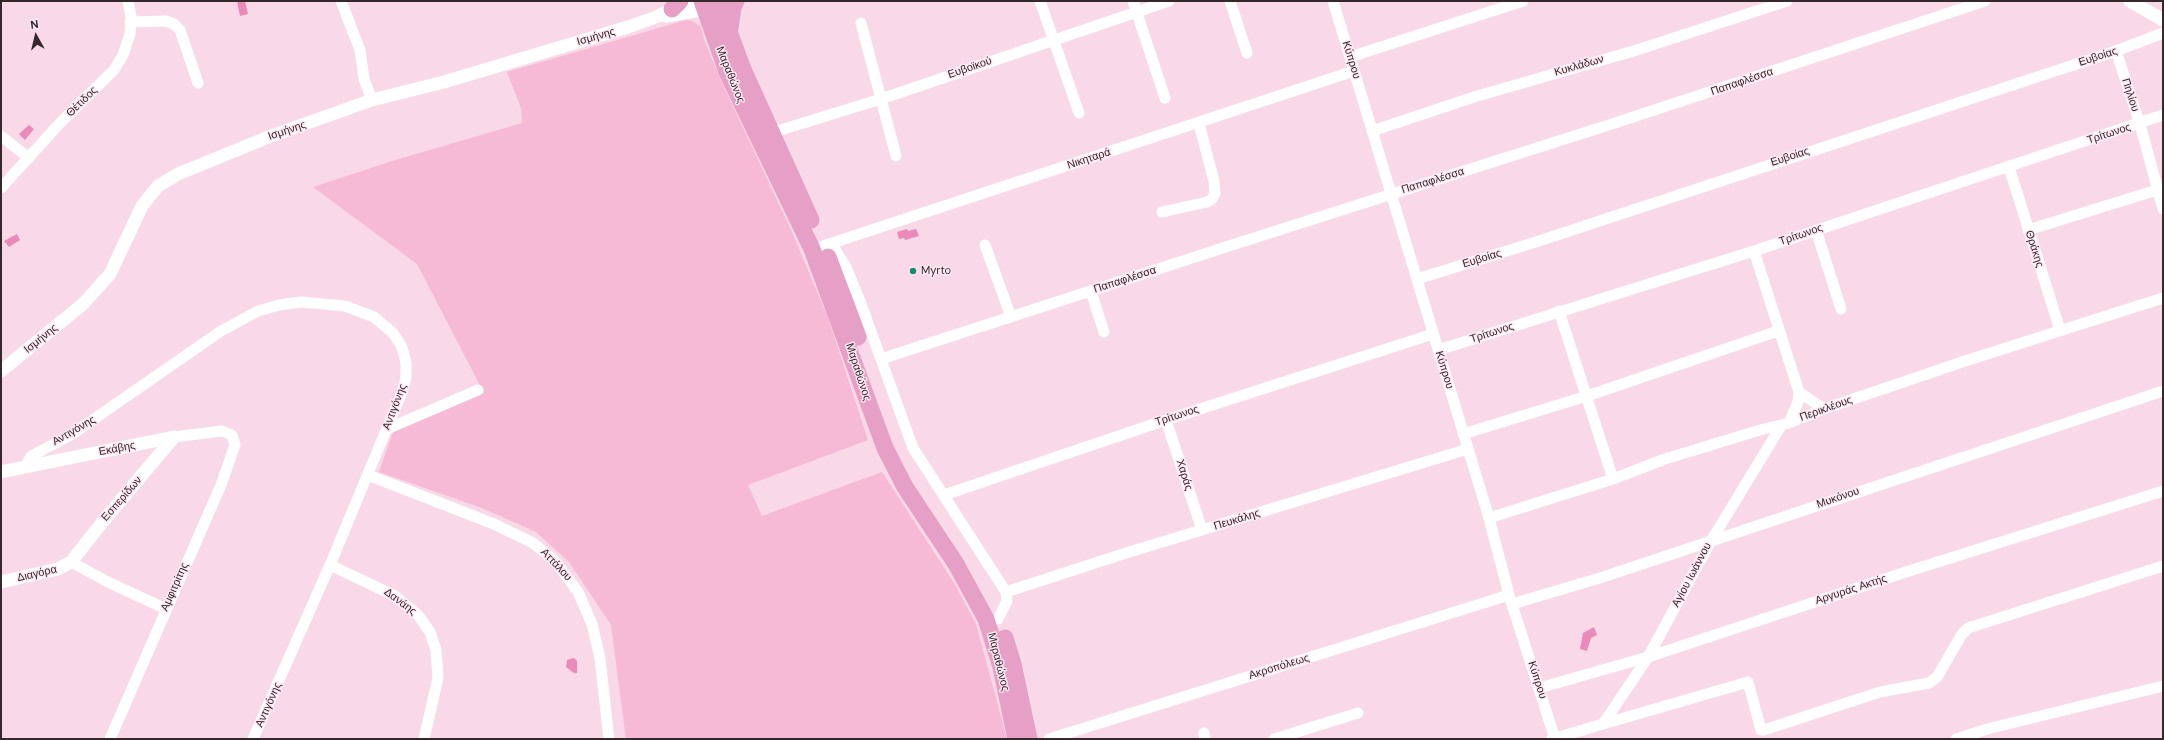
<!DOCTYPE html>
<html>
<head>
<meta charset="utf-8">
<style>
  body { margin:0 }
  #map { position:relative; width:2164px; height:740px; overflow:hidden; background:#f9d8e7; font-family:"DM Sans",sans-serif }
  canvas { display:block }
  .frame { position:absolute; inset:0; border:2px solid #34282d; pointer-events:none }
  .north { position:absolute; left:16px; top:16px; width:40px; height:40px; -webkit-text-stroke:3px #fee9f2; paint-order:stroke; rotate:352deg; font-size:11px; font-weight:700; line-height:16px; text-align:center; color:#34282d }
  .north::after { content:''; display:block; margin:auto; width:14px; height:18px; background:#34282d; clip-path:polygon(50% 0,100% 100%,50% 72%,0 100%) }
</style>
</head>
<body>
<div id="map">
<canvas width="2164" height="740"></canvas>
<div class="frame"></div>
<div class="north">N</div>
</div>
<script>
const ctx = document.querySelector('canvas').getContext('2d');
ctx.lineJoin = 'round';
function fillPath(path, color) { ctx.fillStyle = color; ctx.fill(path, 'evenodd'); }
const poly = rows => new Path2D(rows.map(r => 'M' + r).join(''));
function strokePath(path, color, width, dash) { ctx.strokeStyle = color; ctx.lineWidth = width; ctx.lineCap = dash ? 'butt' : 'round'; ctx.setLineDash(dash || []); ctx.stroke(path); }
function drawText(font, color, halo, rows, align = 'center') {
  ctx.font = font + ' "DM Sans",sans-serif'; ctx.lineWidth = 3; ctx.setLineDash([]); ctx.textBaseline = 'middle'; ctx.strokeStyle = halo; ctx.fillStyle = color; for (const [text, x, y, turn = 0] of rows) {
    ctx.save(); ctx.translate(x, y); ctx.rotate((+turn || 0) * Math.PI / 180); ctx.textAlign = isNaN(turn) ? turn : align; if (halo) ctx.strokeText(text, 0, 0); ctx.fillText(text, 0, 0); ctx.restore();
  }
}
fillPath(poly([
  [686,20,692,21,701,27,704,40,723,85,792,232,828,318,868,440,748,485,762,516,882,472,954,583,976,624,1007,739,626,739,611,625,569,562,536,532,482,508,379,472,393,432,484,393,417,264,313,187,389,162,522,123,521,108,507,72]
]), '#f6b9d6');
fillPath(poly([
  [237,1,245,1,248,14,240,16],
  [29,125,34,129,25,140,19,134],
  [907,229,908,231,916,229,919,236,905,240,904,238,899,239,897,232],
  [17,234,20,240,9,247,4,241],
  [1594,627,1597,635,1591,638,1587,651,1580,649,1583,633],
  [574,658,577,661,577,673,574,673,566,667,567,660]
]), '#e98ab9');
strokePath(poly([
  [341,1,360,50,364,79,372,100],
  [1040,1,1079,113],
  [1133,1,1165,98],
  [1230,1,1247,53],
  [1333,1,1489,518,1509,595,1555,739],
  [130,22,166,21,174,24,180,30,198,83],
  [861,23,896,156],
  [2116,51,2140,124,2163,209],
  [1350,57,1523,1],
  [1372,131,1474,97,1637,50,1787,1],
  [771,133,881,99,1169,1],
  [1,136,29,158],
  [2009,167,2060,330],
  [1,188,60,123,114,70,123,55,130,34,131,16,128,1],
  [1162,212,1207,202,1212,199,1215,193,1214,181,1199,124],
  [1816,230,1841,309],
  [2028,230,2157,190],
  [985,245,1011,317],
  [823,246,1354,71],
  [823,246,835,249,846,267,860,301,913,448,1006,592,1007,601,998,619],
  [1754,251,1799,392,1798,402,1789,423],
  [1417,279,1539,241,2116,51,2163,33],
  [1091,292,1104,332],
  [1559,311,1613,479],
  [1438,350,1754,251,2163,115],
  [881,359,1232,245,1615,123,1985,1],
  [1799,392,1824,409],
  [1166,420,1202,530],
  [387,429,478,390],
  [1463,434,1587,396,1778,331],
  [26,466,31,456,71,435,221,331,258,311,279,305,301,302,345,306,374,317,393,333,402,347,406,363,406,378,402,392,330,565,253,739],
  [368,475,494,524,533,543,555,561,578,592,592,624,600,658,609,739],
  [944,495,1166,420,1433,334],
  [1489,518,1613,479,1665,459,1760,430,1789,423,1824,409,1965,361,2163,298],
  [71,562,110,583,166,609],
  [330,565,395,596,418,615,430,632,436,650,438,678,424,739],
  [1006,592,1126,553,1468,449],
  [1512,604,1600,578,2163,391],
  [1539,688,1648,657,1903,573,2163,491],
  [1603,724,1748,682,1761,730,1764,730,1880,692,1929,683,1937,677,1962,634,1968,628,2163,566],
  [1204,733,1205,739],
  [110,739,221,485,235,445,232,435,222,431,174,437],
  [1049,739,1509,595],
  [1274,739,1358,713],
  [1552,739,1603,724,1648,657,1711,541,1781,426],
  [1956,739,1991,728,2163,686]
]), '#fff', 11);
strokePath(poly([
  [2130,1,2163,20],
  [666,16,696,11,713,5],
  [1,371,83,304,110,274,142,206,158,186,178,174,271,136,372,100,444,82,628,27,656,17,690,1],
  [1,472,174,437],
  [1,582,58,569,71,562,104,520,174,437]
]), '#fff', 13);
strokePath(poly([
  [702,1,727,72,812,249,885,448,905,487,956,564,986,619,1001,667,1016,739],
  [718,1,742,67,811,220],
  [672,9,680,1],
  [730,28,733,7,736,1],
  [828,257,858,337],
  [1005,638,1013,664,1029,739]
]), '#e69fc5', 17);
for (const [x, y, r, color] of [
  [913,271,4,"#198c6d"]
]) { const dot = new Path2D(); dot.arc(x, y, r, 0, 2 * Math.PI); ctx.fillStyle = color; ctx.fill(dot); strokePath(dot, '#fee9f2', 1.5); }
drawText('11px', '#34282d', '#fee9f2', [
  ["Ισμήνης",596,37,-16],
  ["Ευβοίας",2098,57,-18],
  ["Κύπρου",1351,60,73],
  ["Κυκλάδων",1579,66,-16],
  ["Ευβοϊκού",970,68,-19],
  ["Μαραθώνος",730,75,68],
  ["Παπαφλέσσα",1742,82,-19],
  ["Πηλίου",2130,95,72],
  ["Θέτιδος",82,102,-44],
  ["Ισμήνης",287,131,-19],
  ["Τρίτωνος",2109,134,-18],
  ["Ευβοίας",1790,157,-18],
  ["Νικηταρά",1089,159,-18],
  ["Παπαφλέσσα",1433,181,-17],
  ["Τρίτωνος",1801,235,-19],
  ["Θράκης",2034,249,72],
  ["Ευβοίας",1482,259,-17],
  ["Παπαφλέσσα",1125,280,-18],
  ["Τρίτωνος",1492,333,-18],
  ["Ισμήνης",41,339,-39],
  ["Κύπρου",1444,370,73],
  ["Μαραθώνος",858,372,72],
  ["Αντιγόνης",395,407,-69],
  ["Περικλέους",1826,409,-20],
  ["Τρίτωνος",1177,416,-18],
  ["Αντιγόνης",74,431,-30],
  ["Εκάβης",117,449,-11],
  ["Χαράς",1184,475,72],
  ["Μυκόνου",1838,498,-19],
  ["Εσπερίδων",122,499,-49],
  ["Πευκάλης",1237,520,-17],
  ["Αττάλου",556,565,47],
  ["Διαγόρα",37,574,-13],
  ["Αγίου Ιωάννου",1692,575,-62],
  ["Αμφιτρίτης",175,587,-66],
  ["Αργυράς Ακτής",1851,590,-18],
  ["Δανάης",400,602,37],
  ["Μαραθώνος",998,662,76],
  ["Ακροπόλεως",1279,667,-17],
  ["Κύπρου",1537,680,72],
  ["Αντιγόνης",269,705,-66]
]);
drawText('11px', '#34282d', '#fee9f2', [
  ["Myrto",921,271]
], 'left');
</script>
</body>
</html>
